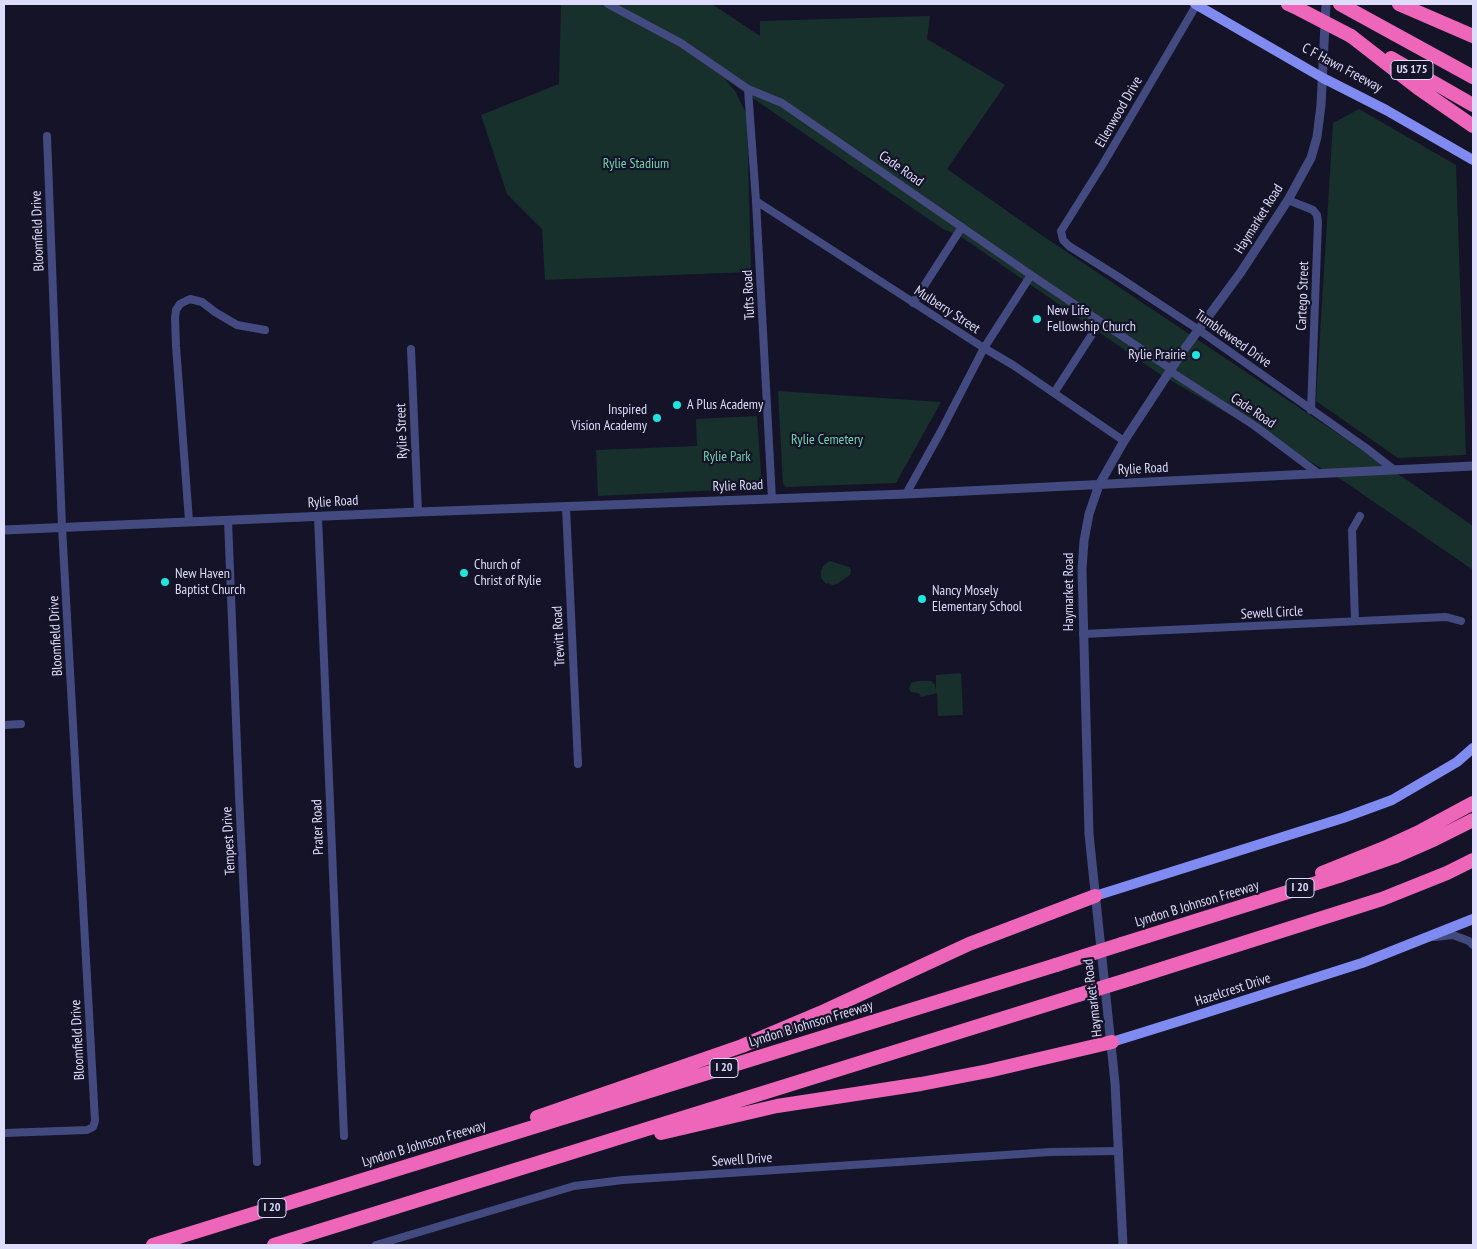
<!DOCTYPE html>
<html>
<head>
<meta charset="utf-8">
<style>
  body { margin:0 }
  #map { position:relative; width:1477px; height:1249px; overflow:hidden; background:#141327; font-family:"PT Sans Narrow",sans-serif }
  canvas { display:block }
  .frame { position:absolute; inset:0; border:5px solid #ddddfb; pointer-events:none }
</style>
</head>
<body>
<div id="map">
<canvas width="1477" height="1249"></canvas>
<div class="frame"></div>
</div>
<script>
const ctx = document.querySelector('canvas').getContext('2d');
ctx.lineJoin = 'round';
function fillPath(path, color) { ctx.fillStyle = color; ctx.fill(path, 'evenodd'); }
const poly = rows => new Path2D(rows.map(r => 'M' + r).join(''));
function strokePath(path, color, width, dash) { ctx.strokeStyle = color; ctx.lineWidth = width; ctx.lineCap = dash ? 'butt' : 'round'; ctx.setLineDash(dash || []); ctx.stroke(path); }
function drawText(font, color, halo, rows, align = 'center') {
  ctx.font = font + ' "PT Sans Narrow",sans-serif'; ctx.lineWidth = 4.5; ctx.setLineDash([]); ctx.textBaseline = 'middle'; ctx.strokeStyle = halo; ctx.fillStyle = color; for (const [text, x, y, turn = 0] of rows) {
    ctx.save(); ctx.translate(x, y); ctx.rotate((+turn || 0) * Math.PI / 180); ctx.textAlign = isNaN(turn) ? turn : align; if (halo) ctx.strokeText(text, 0, 0); ctx.fillText(text, 0, 0); ctx.restore();
  }
}
fillPath(poly([
  [561,4,712,4,760,36,760,21,930,16,927,39,1005,85,947,169,1037,232,1404,478,1473,526,1473,570,1345,482,1158,373,960,236,943,229,725,79,735,91,747,115,751,272,545,280,542,229,507,194,481,115,559,84],
  [1359,109,1456,165,1466,455,1398,458,1316,401,1333,123],
  [778,391,941,402,896,483,786,487,783,484],
  [757,416,762,488,598,496,596,450,697,446,696,419],
  [830,561,849,567,851,570,850,575,837,584,832,585,828,583,826,584,821,578,821,570,824,565],
  [961,673,963,715,938,716,937,693,921,697,919,693,911,692,909,689,911,683,919,681,931,681,935,685,936,691,936,675]
]), '#17302c');
strokePath(poly([
  [608,4,681,43,748,89,782,103,1031,275,1171,369],
  [1197,4,1103,164,1061,231,1063,240,1069,246,1120,278,1199,330,1366,448,1393,469],
  [748,89,756,201,772,499],
  [1288,200,1313,210,1317,215,1318,222,1311,410],
  [756,201,984,348,1013,365,1124,441],
  [913,303,962,227],
  [411,349,418,512],
  [1170,371,1255,426,1319,474],
  [1054,393,1100,322],
  [906,494,940,433,984,348,1031,275],
  [566,507,578,764],
  [318,517,344,1136],
  [228,520,239,796,257,1162],
  [189,521,176,346,175,318,176,310,180,304,190,299,202,302,215,312,237,325,265,330],
  [1355,621,1352,530,1360,516],
  [1083,634,1446,617,1461,621],
  [4,725,21,724],
  [1435,937,1453,935,1469,941,1473,945],
  [4,1133,87,1130,93,1127,95,1121,62,527,47,136],
  [376,1245,574,1186,623,1180,1051,1152,1119,1151]
]), '#434a80', 8);
strokePath(poly([
  [4,530,418,512,906,494,1473,466],
  [1123,1245,1115,1083,1089,834,1082,569,1084,541,1089,514,1099,485,1124,441,1183,351,1241,272,1288,200,1311,158,1317,137,1321,105,1326,4]
]), '#434a80', 9);
strokePath(poly([
  [1195,4,1323,78,1386,110,1473,160],
  [1095,896,1343,818,1392,800,1457,762,1473,748],
  [1112,1042,1186,1019,1362,963,1473,919]
]), '#7f8bf0', 10);
strokePath(poly([
  [1288,4,1299,9],
  [1340,4,1473,77],
  [1399,4,1473,36],
  [1351,36,1418,88,1473,126],
  [1391,58,1473,105],
  [1322,873,1384,848,1421,831,1473,803],
  [1122,944,1342,875,1394,857,1435,839,1473,820],
  [1130,979,1382,899,1447,873,1473,860],
  [537,1117,742,1046,820,1013,969,944,1095,896],
  [661,1133,777,1106,921,1084,988,1071,1112,1042],
  [153,1245,1056,965],
  [274,1245,1078,995]
]), '#ed66b9', 14);
strokePath(poly([
  [1299,9,1351,36],
  [1056,965,1122,944],
  [1078,995,1130,979]
]), '#ed66b9', 14);
for (const [x, y, r, color] of [
  [1037,319,5,"#1fe5dd"],
  [1196,355,5,"#1fe5dd"],
  [677,405,5,"#1fe5dd"],
  [657,418,5,"#1fe5dd"],
  [464,573,5,"#1fe5dd"],
  [165,582,5,"#1fe5dd"],
  [922,599,5,"#1fe5dd"]
]) { const dot = new Path2D(); dot.arc(x, y, r, 0, 2 * Math.PI); ctx.fillStyle = color; ctx.fill(dot); strokePath(dot, '#141327', 2); }
for (const [x, y, w] of [
  [1412,70,42],
  [1300,888,28],
  [724,1068,28],
  [272,1208,28]
]) { const box = new Path2D(); box.roundRect(x - w / 2, y - 9.5, w, 19, 4); ctx.fillStyle = '#141327'; ctx.fill(box); strokePath(box, '#ddddfb', 1); }
drawText('bold 12px', '#ddddfb', null, [
  ["US 175",1412,70],
  ["I 20",1300,888],
  ["I 20",724,1068],
  ["I 20",272,1208]
]);
drawText('14px', '#ddddfb', '#141327', [
  ["C F Hawn Freeway",1342,68,28],
  ["Ellenwood Drive",1119,112,-60],
  ["Cade Road",901,169,35],
  ["Haymarket Road",1259,219,-58],
  ["Bloomfield Drive",38,231,-92],
  ["Tufts Road",749,295,-93],
  ["Cartego Street",1303,296,-88],
  ["Mulberry Street",947,310,33],
  ["Tumbleweed Drive",1233,339,35],
  ["Cade Road",1253,411,34],
  ["Rylie Street",402,431,-92],
  ["Rylie Road",1143,469,-3],
  ["Rylie Road",738,486,-2],
  ["Rylie Road",333,502,-3],
  ["Haymarket Road",1069,592,-90],
  ["Sewell Circle",1272,613,-3],
  ["Bloomfield Drive",56,636,-93],
  ["Trewitt Road",559,636,-93],
  ["Prater Road",318,827,-92],
  ["Tempest Drive",229,841,-93],
  ["Lyndon B Johnson Freeway",1197,904,-17],
  ["Hazelcrest Drive",1233,990,-18],
  ["Haymarket Road",1093,998,-97],
  ["Lyndon B Johnson Freeway",811,1024,-17],
  ["Bloomfield Drive",78,1040,-93],
  ["Lyndon B Johnson Freeway",424,1144,-17],
  ["Sewell Drive",742,1160,-4]
]);
drawText('14px', '#70d4ad', '#141327', [
  ["Rylie Stadium",636,164],
  ["Rylie Cemetery",827,440],
  ["Rylie Park",727,457]
]);
drawText('14px', '#ddddfb', '#141327', [
  ["New Life",1047,311],
  ["Fellowship Church",1047,327],
  ["Rylie Prairie",1186,355,"right"],
  ["A Plus Academy",687,405],
  ["Inspired",647,410,"right"],
  ["Vision Academy",647,426,"right"],
  ["Church of",474,565],
  ["Christ of Rylie",474,581],
  ["New Haven",175,574],
  ["Baptist Church",175,590],
  ["Nancy Mosely",932,591],
  ["Elementary School",932,607]
], 'left');
</script>
</body>
</html>
